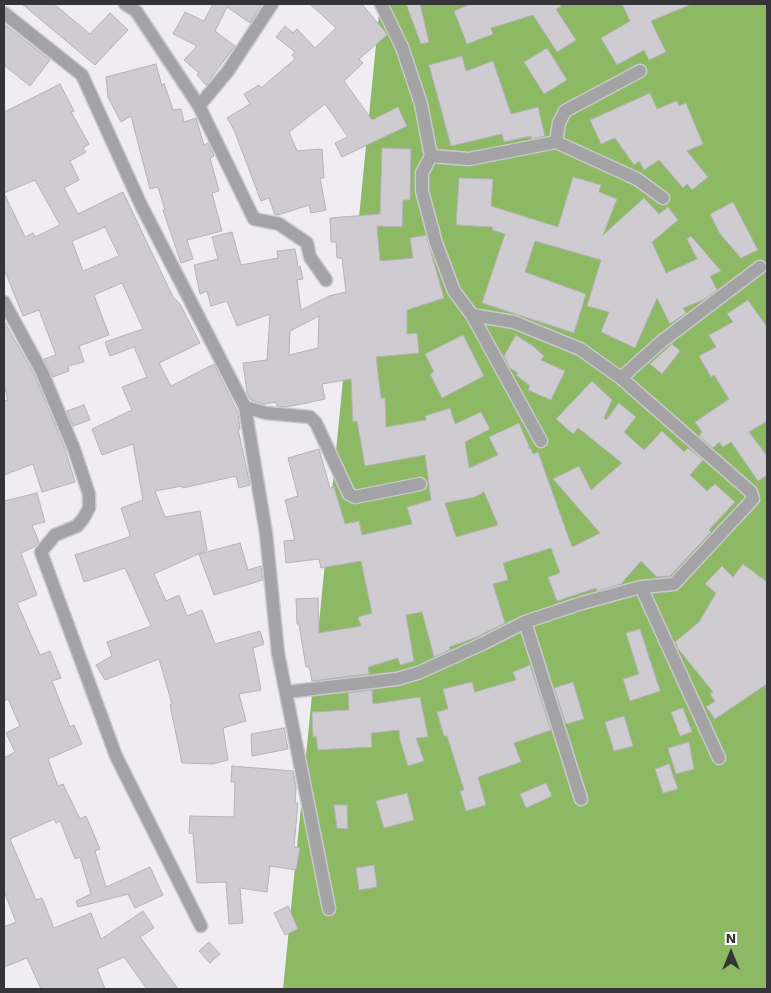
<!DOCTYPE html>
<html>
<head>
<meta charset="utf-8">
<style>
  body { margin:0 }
  #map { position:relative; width:771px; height:993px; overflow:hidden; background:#efedf2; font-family:"Work Sans",sans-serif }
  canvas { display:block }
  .frame { position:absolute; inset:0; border:5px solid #353436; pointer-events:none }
  .north { position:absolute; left:706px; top:928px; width:50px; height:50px; -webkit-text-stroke:4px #fff; paint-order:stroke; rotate:0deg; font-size:14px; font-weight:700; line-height:20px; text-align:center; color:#353436 }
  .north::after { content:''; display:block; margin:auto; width:18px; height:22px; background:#353436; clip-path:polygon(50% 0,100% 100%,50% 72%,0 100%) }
</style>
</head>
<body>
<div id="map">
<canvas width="771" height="993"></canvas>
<div class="frame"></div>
<div class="north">N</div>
</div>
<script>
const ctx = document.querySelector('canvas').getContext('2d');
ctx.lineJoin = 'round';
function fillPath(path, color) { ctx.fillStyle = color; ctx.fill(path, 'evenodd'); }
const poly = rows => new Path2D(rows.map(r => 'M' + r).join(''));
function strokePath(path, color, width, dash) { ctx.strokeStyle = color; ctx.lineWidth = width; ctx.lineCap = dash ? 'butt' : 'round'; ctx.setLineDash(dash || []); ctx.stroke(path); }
fillPath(poly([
  [380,4,767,4,767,989,283,989]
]), '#8db864');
const building = poly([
  [22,4,54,4,90,34,110,13,128,30,95,65,22,4],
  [213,4,262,4,250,23,227,7,215,31,235,46,206,85,197,75,199,73,184,60,197,46,173,34,185,12,204,21,213,4],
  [310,4,362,4,386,33,387,35,359,59,363,63,344,81,372,120,398,107,407,126,342,157,335,143,348,137,325,104,289,132,297,151,322,149,324,178,320,178,326,210,311,213,309,205,278,215,275,215,269,198,261,201,234,130,227,118,250,104,244,94,259,85,261,88,295,59,292,55,295,52,276,37,285,26,293,33,297,29,315,48,336,28,310,4],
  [406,4,420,4,429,42,421,44,406,4],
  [471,4,560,4,561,7,556,9,576,40,557,52,533,15,491,28,493,34,467,44,454,11,471,4],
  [622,4,692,4,651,21,666,52,649,60,644,50,617,65,601,38,630,21,622,4],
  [4,24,50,60,30,86,4,65,4,24],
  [547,48,567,80,544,94,524,62,547,48],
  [462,56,466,71,493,61,511,114,538,107,545,136,531,139,531,136,504,142,502,134,451,146,429,65,462,56],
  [156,64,162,86,164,83,173,110,181,109,184,122,196,118,204,145,208,143,214,156,210,158,219,191,212,193,222,231,187,240,193,259,181,263,163,210,165,210,158,187,150,189,131,116,121,122,108,97,106,77,156,64],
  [60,84,74,111,71,112,89,144,83,148,86,152,70,161,79,180,64,188,78,214,123,192,173,297,180,304,200,343,159,363,171,386,214,364,238,413,240,429,238,429,250,485,239,488,236,476,183,488,182,486,155,491,165,517,200,511,207,550,154,574,166,601,179,595,187,616,202,610,215,644,260,631,264,644,253,648,261,690,239,694,246,721,223,728,228,760,213,764,182,763,170,705,172,704,159,659,105,680,96,665,112,656,107,642,151,626,125,568,84,582,75,555,129,537,130,535,121,508,143,500,133,444,102,455,92,429,132,410,122,387,147,377,134,347,110,356,105,342,143,329,122,283,94,295,109,335,79,346,84,362,68,366,69,371,53,377,44,359,56,355,39,310,23,316,4,269,4,112,60,84],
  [35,180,60,225,35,237,33,233,25,237,4,193,35,180],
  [105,227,119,256,83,271,72,241,105,227],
  [650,93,657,109,677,101,679,106,686,103,703,144,687,151,708,177,692,190,687,184,683,188,659,160,644,170,639,161,634,165,615,138,601,144,590,120,650,93],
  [382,148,411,149,410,200,403,200,402,227,377,226,380,261,413,258,410,238,426,235,444,298,407,310,407,334,417,333,419,353,376,357,381,398,385,398,386,427,426,420,425,416,450,408,455,424,481,412,490,429,465,442,469,468,498,455,489,437,519,423,529,446,528,450,530,447,533,454,538,452,572,547,600,533,553,479,579,466,591,490,622,463,578,428,573,434,556,419,592,381,612,400,604,418,606,420,619,403,636,417,624,432,644,450,662,431,684,452,688,448,703,460,690,475,707,491,715,484,735,502,709,530,711,532,670,576,657,577,641,561,621,584,597,591,596,588,557,601,548,577,560,573,551,548,503,563,508,580,493,584,505,623,477,637,449,647,450,650,434,657,422,612,406,615,414,661,400,665,398,658,368,667,369,674,312,681,309,667,306,667,299,624,297,624,296,599,318,598,319,633,361,626,358,617,372,613,361,561,321,568,319,559,286,563,284,541,295,540,285,500,298,496,288,458,319,449,330,488,334,487,345,524,359,521,362,535,412,524,407,507,431,500,425,455,365,466,357,421,353,422,351,379,322,384,325,399,302,404,285,407,277,406,276,402,264,404,251,400,247,393,243,363,267,360,270,314,237,326,227,301,211,306,207,291,200,294,194,265,218,259,212,237,232,232,241,265,278,258,277,251,295,249,298,267,300,266,303,279,297,280,301,310,329,296,346,292,342,258,337,258,336,242,331,242,330,218,380,214,382,148],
  [319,316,318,348,289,355,290,331,319,316],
  [484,492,498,525,456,537,445,503,475,497,484,492],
  [573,177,601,185,599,192,617,199,603,235,644,198,659,214,668,207,678,220,652,242,666,273,697,259,687,239,691,236,721,271,710,276,717,290,703,300,683,308,686,313,670,324,657,298,635,348,601,332,609,312,587,306,601,260,535,241,525,272,586,294,574,333,482,303,505,234,492,230,493,227,456,225,459,178,493,179,491,206,558,227,573,177],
  [733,202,758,250,741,258,720,234,710,214,733,202],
  [748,300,767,327,767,421,749,432,767,456,767,475,758,481,731,442,723,447,719,442,713,448,699,436,702,432,695,422,729,399,714,375,711,377,699,356,716,347,709,335,733,322,727,314,748,300],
  [4,321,35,376,65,449,75,482,42,492,33,464,4,475,4,401,8,400,4,384,4,321],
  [463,335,484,376,442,398,430,374,434,372,425,354,463,335],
  [516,335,533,346,544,356,541,360,565,371,551,400,528,390,530,386,516,375,518,373,510,368,504,356,516,335],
  [672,344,680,351,662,374,650,364,672,344],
  [84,405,90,420,73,426,67,411,84,405],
  [37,493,45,522,32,525,39,542,34,547,21,553,37,595,17,603,40,655,50,651,61,678,52,681,70,727,74,725,82,744,48,759,58,786,63,784,80,819,86,816,100,849,95,851,106,887,150,867,163,895,135,908,128,894,78,907,76,901,91,894,80,857,75,859,60,821,56,823,54,819,10,839,36,900,42,898,54,928,91,913,101,939,143,911,154,928,140,937,178,989,147,989,124,957,97,969,105,989,41,989,27,958,4,967,4,927,16,922,4,891,4,758,15,752,6,733,20,726,8,699,4,701,4,501,37,493],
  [240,543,248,570,261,566,263,580,214,595,199,554,240,543],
  [743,564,767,582,767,684,715,719,706,707,715,701,710,694,713,692,679,650,675,642,699,622,716,593,705,584,722,566,733,577,743,564],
  [640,629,660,691,630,701,623,679,639,674,626,633,640,629],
  [530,665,551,730,514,743,521,762,478,777,486,805,466,811,460,791,464,790,447,736,444,736,437,712,448,709,443,689,472,682,475,692,516,680,513,672,530,665],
  [573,682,584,719,566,724,554,688,573,682],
  [372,690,373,704,420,697,428,737,416,738,424,761,408,766,400,740,399,730,371,733,372,747,318,750,316,736,313,737,312,712,349,710,348,693,372,690],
  [683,708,692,732,680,736,671,712,683,708],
  [624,716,633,746,614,751,605,722,624,716],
  [284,728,288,749,252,756,251,734,284,728],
  [689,742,694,769,676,774,668,748,689,742],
  [669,764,678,789,663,793,655,769,669,764],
  [232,766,293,771,296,787,295,803,298,803,294,847,300,848,296,870,270,866,267,892,240,888,243,923,229,924,226,882,197,883,193,834,189,833,190,816,234,817,235,782,231,782,232,766],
  [546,783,552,796,526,808,520,794,546,783],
  [407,793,414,820,384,828,376,801,407,793],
  [334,805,347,805,348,829,337,828,334,805],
  [374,865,377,887,359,890,356,868,374,865],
  [288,906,298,929,285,935,274,913,288,906],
  [209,942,220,954,210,963,199,951,209,942]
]);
fillPath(building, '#ceccd1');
strokePath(building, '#b5b2b8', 1);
const minor = poly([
  [125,4,136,11,199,106,254,219,279,224,307,243,310,257,326,280],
  [381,4,402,47,421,104,431,156,422,173,422,191,436,243,454,291,472,315,541,441],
  [4,13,82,75,141,205,245,407,266,533,278,653,329,909],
  [199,106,228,71,272,4],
  [556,142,559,123,565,111,640,71],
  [431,156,469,159,556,142,637,179,663,198],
  [4,302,42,372,74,449,89,494,89,508,83,519,77,526,55,535,41,552,116,756,201,926],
  [621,378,661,342,760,267],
  [245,407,266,413,310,417,316,423,349,494,355,497,420,484],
  [641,587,719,758],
  [525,622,581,799],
  [287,692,397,679,418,673,482,644,525,622,582,603,641,587,674,584,753,499,751,492,621,378,580,349,514,322,472,315]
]);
strokePath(minor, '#cac8cc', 15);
strokePath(minor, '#a3a2a4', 12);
</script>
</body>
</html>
